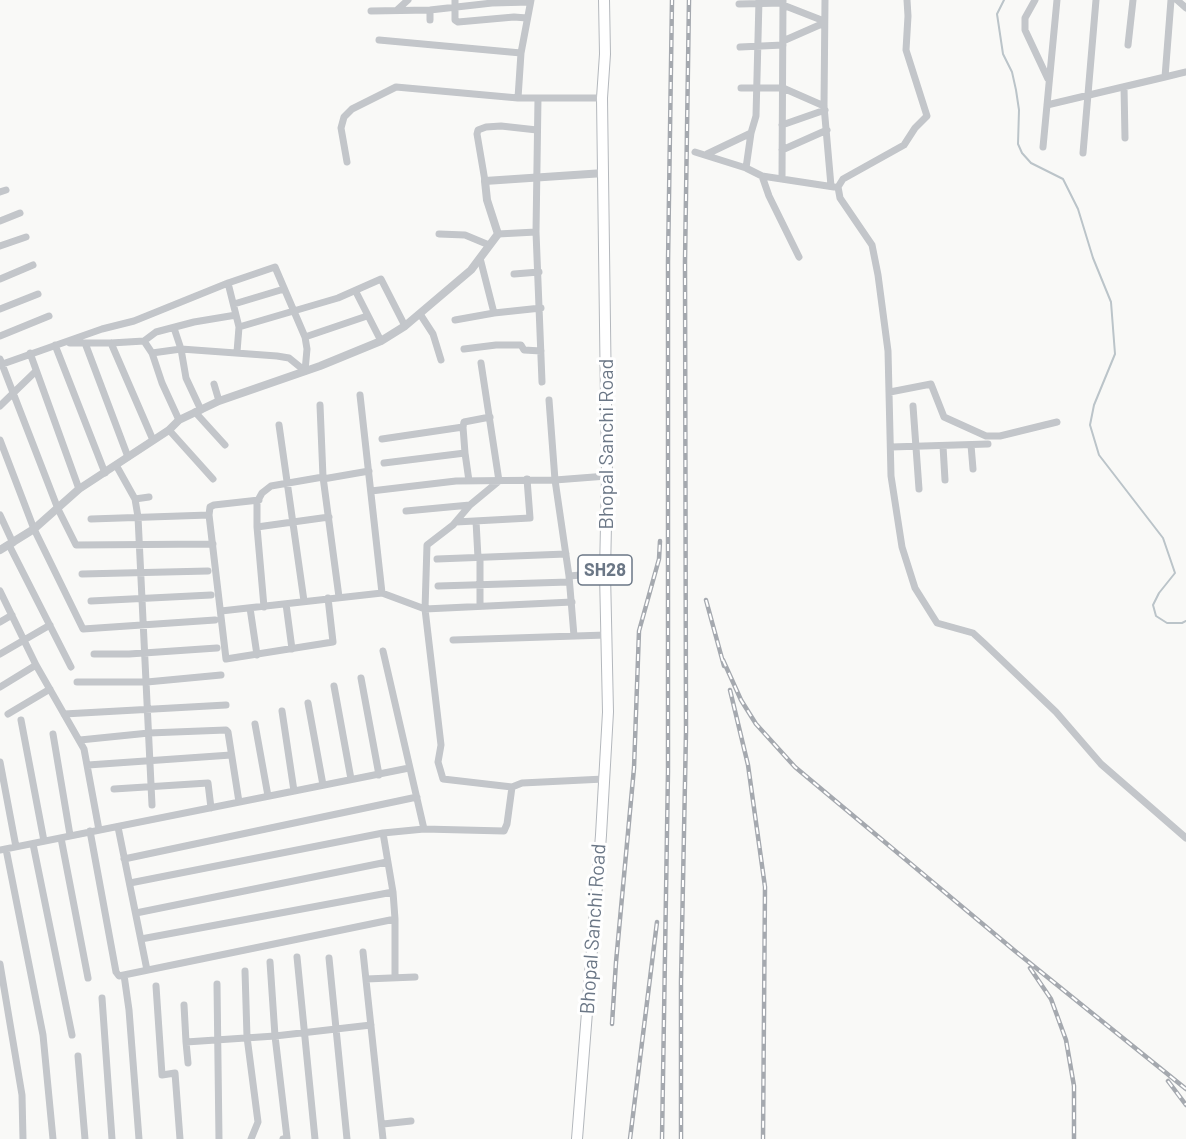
<!DOCTYPE html>
<html>
<head>
<meta charset="utf-8">
<style>
  body { margin:0 }
  canvas { display:block; background:#f9f9f7 }
</style>
</head>
<body>
<canvas width="1186" height="1139"></canvas>
<script>
const ctx = document.querySelector('canvas').getContext('2d');
ctx.lineJoin = 'round';
const poly = rows => new Path2D(rows.map(r => 'M' + r).join(''));
function strokePath(path, color, width, dash) { ctx.strokeStyle = color; ctx.lineWidth = width; ctx.lineCap = dash ? 'butt' : 'round'; ctx.setLineDash(dash || []); ctx.stroke(path); }
function drawText(font, color, halo, rows, align = 'center') {
  ctx.font = font + ' Barlow,sans-serif'; ctx.lineWidth = 6; ctx.setLineDash([]); ctx.textBaseline = 'middle'; ctx.strokeStyle = halo; ctx.fillStyle = color; for (const [text, x, y, turn = 0] of rows) {
    ctx.save(); ctx.translate(x, y); ctx.rotate((+turn || 0) * Math.PI / 180); ctx.textAlign = isNaN(turn) ? turn : align; if (halo) ctx.strokeText(text, 0, 0); ctx.fillText(text, 0, 0); ctx.restore();
  }
}
strokePath(poly([
  [1004,0,997,14,1003,54,1012,72,1016,90,1019,110,1018,144,1022,153,1031,163,1063,179,1078,209,1093,258,1111,302,1115,354,1094,405,1090,425,1099,455,1163,538,1175,573,1159,593,1153,605,1156,616,1167,623,1182,623,1186,621]
]), '#bbc4c9', 2);
const primary = poly([
  [577,1139,601,835,608,712,605,573,607,476,602,98,605,54,604,0]
]);
strokePath(primary, '#b4b8bd', 12);
strokePath(poly([
  [455,0,455,20,458,22,514,17,527,18],
  [825,0,824,106,831,186],
  [907,0,908,16,906,50,927,116,915,128,904,145,843,179,838,187,840,198,872,245,878,275,888,351,891,476,902,547,915,588,937,623,973,633,985,644,1056,712,1101,764,1186,838],
  [1035,0,1025,18,1025,30,1048,79],
  [1171,0,1165,77,1186,72],
  [1177,0,1186,8],
  [739,4,783,3],
  [783,5,824,21],
  [397,10,408,0],
  [371,11,430,10,492,3,530,2],
  [430,20,430,10],
  [379,40,521,53],
  [783,41,824,23],
  [1128,45,1133,0],
  [740,47,783,45],
  [1124,87,1125,138],
  [741,88,783,88,824,106],
  [518,98,521,53,531,0],
  [538,98,536,232,542,382],
  [1047,105,1165,77],
  [782,125,825,110],
  [1043,147,1057,0],
  [782,150,827,130],
  [695,152,746,168,762,176,834,187],
  [1083,153,1096,0],
  [707,154,751,133],
  [347,162,341,128,344,117,352,109,396,87,518,98,602,98],
  [746,168,751,133,756,116,759,0],
  [762,176,769,196,799,257],
  [782,179,783,0],
  [485,181,477,134,478,130,486,127,501,126,537,130],
  [0,192,6,190],
  [0,221,20,213],
  [439,234,465,235,489,245],
  [498,234,536,232],
  [0,246,26,237],
  [480,258,494,313],
  [514,274,539,272],
  [0,279,33,265],
  [228,283,239,327,237,352],
  [356,292,381,341],
  [234,304,284,289],
  [0,309,38,294],
  [420,314,433,334,441,360],
  [455,320,494,313,541,308],
  [239,327,338,298,381,279,405,326],
  [174,328,181,349,186,378,201,410],
  [0,336,49,316],
  [144,341,156,332,194,322,236,315],
  [70,343,111,343,144,341,152,353,181,349,277,356,289,358,305,371],
  [85,343,128,457],
  [111,343,153,440],
  [55,345,105,473],
  [464,349,496,345,521,345,524,350,541,351],
  [30,353,79,489],
  [152,353,162,383,179,420],
  [0,359,58,509,76,545,213,544],
  [0,365,102,329,134,321,228,283,275,267,305,337],
  [305,371,307,349,305,337,367,316],
  [214,384,219,401],
  [890,392,931,384,944,417,986,436,1000,436,1057,422],
  [360,395,382,593],
  [549,400,555,480,569,576,574,636],
  [320,405,323,477,339,597],
  [0,406,36,371],
  [913,406,919,489],
  [195,412,225,445],
  [279,425,304,601],
  [463,427,464,422,490,417],
  [169,430,213,479],
  [382,439,463,427,465,453],
  [0,440,34,529,83,629,215,620],
  [971,445,973,469],
  [943,446,945,480],
  [891,447,988,444],
  [384,463,465,453,469,481],
  [116,465,135,499,138,517,152,805],
  [323,479,369,471],
  [371,491,456,481,555,480,607,476],
  [135,499,149,497],
  [259,500,214,505,210,507,209,515,226,659,333,642,328,598],
  [470,505,453,525,427,545,425,609,441,745,438,762,443,779,512,787],
  [406,511,470,505,499,481,481,363],
  [0,515,13,543],
  [91,519,209,515],
  [476,521,478,558],
  [456,522,530,518,527,479],
  [257,527,329,517],
  [9,545,71,667],
  [480,558,480,606],
  [437,559,566,554],
  [82,574,208,571],
  [569,576,605,573],
  [438,586,569,582],
  [0,591,36,665,84,749,99,830],
  [91,601,211,595],
  [286,604,292,649],
  [264,607,257,527,257,502,262,493,271,486,323,477],
  [250,608,257,655],
  [221,611,382,593,425,609,572,602],
  [0,622,12,615],
  [453,640,606,635],
  [383,651,424,829],
  [0,654,50,625],
  [94,654,129,654,217,648],
  [361,678,379,775],
  [77,682,147,682,221,675],
  [334,686,351,779],
  [0,687,36,665],
  [308,703,323,785],
  [282,711,294,791],
  [8,714,50,689],
  [64,714,226,705],
  [21,720,44,841],
  [255,724,268,796],
  [53,734,70,835],
  [80,740,149,733,226,730,228,732,239,802],
  [0,762,16,847],
  [88,765,231,755],
  [114,789,208,783,211,808],
  [118,827,147,970],
  [90,831,116,972,119,976,395,919,393,892,383,833,424,829,504,831,507,824,512,787,522,783,604,779],
  [61,838,88,978],
  [33,844,72,1035],
  [6,849,43,1035,53,1139],
  [0,850,409,768],
  [124,859,417,797],
  [130,883,383,833],
  [136,913,387,862],
  [395,919,395,978],
  [141,939,393,892],
  [363,952,383,1139],
  [297,957,315,1139],
  [329,958,347,1139],
  [270,962,275,1036,287,1138,283,1139],
  [0,964,22,1095,23,1139],
  [245,971,247,1037,258,1122,251,1139],
  [124,975,129,1010,139,1139],
  [366,979,415,977],
  [217,984,219,1139],
  [156,986,162,1075,175,1073,180,1139],
  [102,998,112,1139],
  [184,1005,186,1042],
  [78,1056,85,1139],
  [188,1063,186,1042,275,1036,371,1025],
  [383,1124,411,1121]
]), '#c3c6ca', 7);
strokePath(poly([
  [0,550,34,529,79,489,169,430,179,420,219,401,320,366,381,341,405,326,471,270,498,234,487,200,485,181,604,173]
]), '#c3c6ca', 8);
strokePath(primary, '#fff', 10);
const rail = poly([
  [706,600,724,666],
  [723,660,741,700,756,724,795,767,1015,951,1186,1089],
  [730,690,748,765,765,887,763,1139],
  [1030,968,1051,999,1066,1040,1074,1086,1074,1139],
  [612,1024,616,962,634,768,639,631,659,559,660,541],
  [1168,1081,1186,1105],
  [630,1139,657,922],
  [662,1139,668,771,668,262,672,0],
  [681,1139,681,982,686,732,685,261,689,0]
]);
strokePath(rail, '#a5a9af', 4.5);
strokePath(rail, '#fff', 2, [7]);
for (const [x, y, w] of [
  [605,570,54]
]) { const box = new Path2D(); box.roundRect(x - w / 2, y - 15, w, 30, 4.5); ctx.fillStyle = '#fff'; ctx.fill(box); strokePath(box, '#6b7786', 1.5); }
drawText('bold 18px', '#6b7786', null, [
  ["SH28",605,570]
]);
drawText('20px', '#6b7786', '#fff', [
  ["Bhopal Sanchi Road",606,444,-90],
  ["Bhopal Sanchi Road",593,929,-86]
]);
</script>
</body>
</html>
